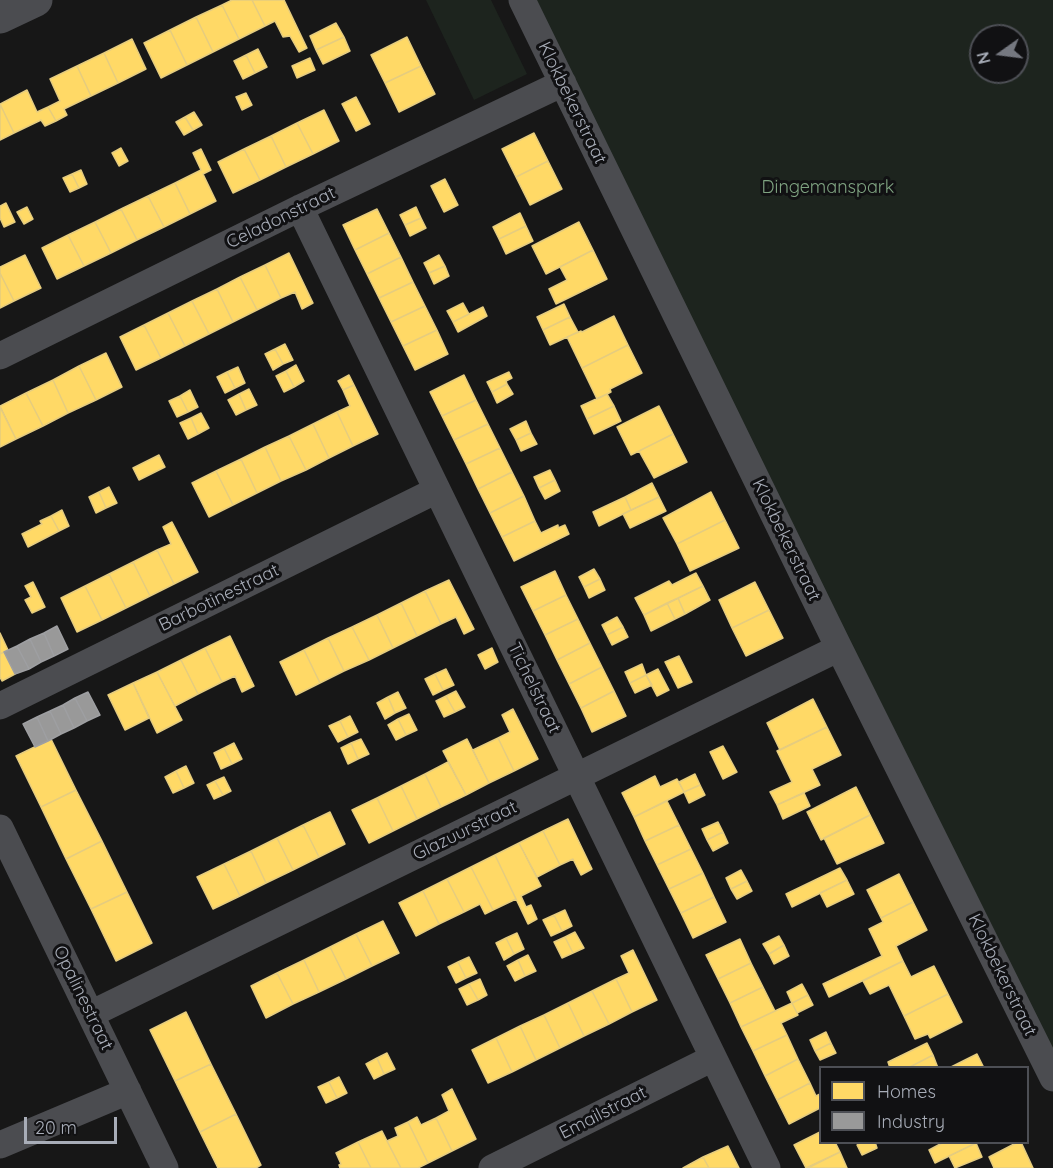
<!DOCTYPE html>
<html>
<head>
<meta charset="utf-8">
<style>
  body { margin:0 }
  #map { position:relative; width:1053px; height:1168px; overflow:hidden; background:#171717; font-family:Quicksand,sans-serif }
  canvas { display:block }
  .legend { position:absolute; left:819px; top:1066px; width:210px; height:78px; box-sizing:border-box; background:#111113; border:2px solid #4d4f55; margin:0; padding:8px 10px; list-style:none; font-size:18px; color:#a8adb8 }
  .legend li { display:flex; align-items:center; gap:12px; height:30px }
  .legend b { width:30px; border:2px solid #4d4f55 }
  .north { position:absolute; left:969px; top:24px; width:60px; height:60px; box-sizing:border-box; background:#111113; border:2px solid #4d4f55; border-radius:50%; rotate:256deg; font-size:16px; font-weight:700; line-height:24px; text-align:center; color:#a8adb8 }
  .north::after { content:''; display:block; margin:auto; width:21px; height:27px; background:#757880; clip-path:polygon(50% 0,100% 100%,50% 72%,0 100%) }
  .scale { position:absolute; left:24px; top:1117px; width:93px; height:27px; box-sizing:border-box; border:3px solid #a8adb8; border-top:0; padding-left:8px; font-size:18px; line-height:21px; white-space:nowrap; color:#a8adb8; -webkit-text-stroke:4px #111113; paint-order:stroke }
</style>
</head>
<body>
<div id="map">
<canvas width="1053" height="1168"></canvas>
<ul class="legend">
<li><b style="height:16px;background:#ffd966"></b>Homes</li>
<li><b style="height:16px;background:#999"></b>Industry</li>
</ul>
<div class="north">N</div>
<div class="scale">20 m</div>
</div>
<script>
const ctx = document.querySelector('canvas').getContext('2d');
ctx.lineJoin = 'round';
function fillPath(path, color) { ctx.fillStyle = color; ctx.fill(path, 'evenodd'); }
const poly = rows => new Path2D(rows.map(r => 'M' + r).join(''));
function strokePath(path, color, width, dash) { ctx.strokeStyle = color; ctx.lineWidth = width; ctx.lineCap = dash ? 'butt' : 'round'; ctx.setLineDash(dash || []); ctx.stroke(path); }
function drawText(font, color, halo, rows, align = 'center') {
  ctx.font = font + ' Quicksand,sans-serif'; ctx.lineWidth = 6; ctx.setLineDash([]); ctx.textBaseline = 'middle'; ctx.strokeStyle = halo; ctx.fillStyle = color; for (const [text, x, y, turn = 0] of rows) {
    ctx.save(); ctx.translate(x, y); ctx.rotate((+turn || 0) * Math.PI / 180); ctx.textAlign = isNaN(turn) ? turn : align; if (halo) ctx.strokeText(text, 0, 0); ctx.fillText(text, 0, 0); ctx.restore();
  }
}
fillPath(poly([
  [426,0,491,0,527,74,474,100],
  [525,0,1053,0,1053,1077],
  [981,36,1017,36,1017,72,981,72]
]), '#1d241e');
const homes = poly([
  [232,0,252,0,265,26,239,39,222,5,232,0],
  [252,0,284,0,307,48,299,52,290,36,283,37,275,21,265,26,252,0],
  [222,5,239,39,213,52,196,17,222,5],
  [196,17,213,52,187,65,170,30,196,17],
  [336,23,344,37,316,50,310,36,336,23],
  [170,30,187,65,161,78,144,43,170,30],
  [344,37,350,51,323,64,316,50,344,37],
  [407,37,421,66,385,83,371,55,407,37],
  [132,39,146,69,118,83,104,53,132,39],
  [258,49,267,67,255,73,246,55,258,49],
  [104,53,118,83,91,96,77,66,104,53],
  [246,55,255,73,243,79,234,61,246,55],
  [310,58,315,70,297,78,292,66,310,58],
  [77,66,91,96,64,109,67,115,56,121,48,107,60,101,50,79,77,66],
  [421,66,435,94,399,112,385,83,421,66],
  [27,90,37,112,48,107,56,121,45,126,41,120,14,133,0,104,27,90],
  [246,93,252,105,242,110,236,97,246,93],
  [356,97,370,124,356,131,342,104,356,97],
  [0,104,14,133,0,140,0,104],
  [324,110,339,141,313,154,297,123,324,110],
  [194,112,202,125,193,130,185,117,194,112],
  [185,117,193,130,184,135,176,122,185,117],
  [297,123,313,154,286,167,271,136,297,123],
  [534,133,548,161,516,177,502,149,534,133],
  [271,136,286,167,260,180,244,149,271,136],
  [121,148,128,161,119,166,112,153,121,148],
  [201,149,211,170,203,174,216,201,190,214,175,183,201,170,193,153,201,149],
  [244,149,260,180,233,193,218,162,244,149],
  [548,161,562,189,530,205,516,177,548,161],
  [81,170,87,184,79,188,72,174,81,170],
  [72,174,79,188,70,192,63,178,72,174],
  [445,179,458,205,444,212,431,186,445,179],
  [175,183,190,214,164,227,148,196,175,183],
  [148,196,164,227,137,240,121,209,148,196],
  [6,203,15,222,4,227,0,218,0,206,6,203],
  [27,207,33,219,24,224,17,212,27,207],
  [416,207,421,218,405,225,400,215,416,207],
  [121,209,137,240,111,253,95,222,121,209],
  [377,209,389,233,355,250,343,225,377,209],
  [520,213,526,226,499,239,493,227,520,213],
  [421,218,426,228,410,236,405,225,421,218],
  [95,222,111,253,84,266,68,235,95,222],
  [579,222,593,250,546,274,532,246,579,222],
  [526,226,533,241,506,254,499,239,526,226],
  [389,233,401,257,367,274,355,250,389,233],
  [68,235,84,266,57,279,42,248,68,235],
  [593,250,607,279,556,304,549,289,567,280,560,267,593,250],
  [289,253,313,303,302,309,295,292,281,298,265,265,289,253],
  [25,255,41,288,14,301,0,273,0,267,25,255],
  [439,255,445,266,429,273,424,263,439,255],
  [401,257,413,282,379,298,367,274,401,257],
  [265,265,281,298,257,310,240,277,265,265],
  [445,266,449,276,434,284,429,273,445,266],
  [0,273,14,301,0,308,0,273],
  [240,277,257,310,233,322,217,289,240,277],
  [413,282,425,306,391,322,379,298,413,282],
  [217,289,233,322,209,334,192,301,217,289],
  [192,301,209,334,185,346,168,313,192,301],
  [463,303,469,314,453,322,447,311,463,303],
  [564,304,570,317,543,330,537,317,564,304],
  [425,306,437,330,403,346,391,322,425,306],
  [483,307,487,316,458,332,453,322,483,307],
  [168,313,185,346,161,358,144,325,168,313],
  [614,316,628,345,582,368,567,337,581,331,582,332,614,316],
  [570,317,578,332,550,345,543,330,570,317],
  [144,325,161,358,136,370,120,337,144,325],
  [437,330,448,354,415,370,403,346,437,330],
  [285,344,293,360,283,364,275,349,285,344],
  [628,345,642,373,610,389,611,392,597,399,582,368,628,345],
  [275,349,283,364,273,370,265,354,275,349],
  [106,353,122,387,96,400,79,366,106,353],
  [296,365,304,381,294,387,286,371,296,365],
  [79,366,96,400,68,413,53,380,79,366],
  [238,367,245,383,235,388,227,372,238,367],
  [286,371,294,387,284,392,276,376,286,371],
  [227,372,235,388,225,393,217,377,227,372],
  [509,372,512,378,506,381,507,384,492,392,487,382,509,372],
  [349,375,354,385,343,390,338,381,349,375],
  [464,375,476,400,442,416,430,392,464,375],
  [53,380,68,413,43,426,26,393,53,380],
  [507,384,513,394,497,403,492,392,507,384],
  [354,385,378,434,353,446,337,412,350,406,343,390,354,385],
  [249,389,257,405,246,410,239,394,249,389],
  [190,390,198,407,188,412,180,396,190,390],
  [26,393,43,426,16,439,0,406,26,393],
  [239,394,246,410,236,415,228,400,239,394],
  [607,394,614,406,587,419,581,406,607,394],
  [180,396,188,412,177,417,169,401,180,396],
  [476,400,488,424,454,440,442,416,476,400],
  [614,406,621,421,594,434,587,419,614,406],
  [659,406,673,434,631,455,617,427,659,406],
  [0,407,16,439,0,447,0,407],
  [337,412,353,446,329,458,313,424,337,412],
  [201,413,209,428,198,434,191,418,201,413],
  [191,418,198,434,188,439,180,423,191,418],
  [526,421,531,433,516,440,510,429,526,421],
  [313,424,329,458,306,470,289,436,313,424],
  [488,424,500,448,466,464,454,440,488,424],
  [531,433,537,444,521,451,516,440,531,433],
  [673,434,687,462,654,478,639,451,673,434],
  [289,436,306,470,281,481,265,447,289,436],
  [265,447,281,481,257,493,241,459,265,447],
  [500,448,512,472,478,489,466,464,500,448],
  [159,455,165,467,139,480,133,468,159,455],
  [241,459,257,493,233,505,216,471,241,459],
  [550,470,555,480,539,488,534,477,550,470],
  [216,471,233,505,209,517,192,483,216,471],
  [512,472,524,496,490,513,478,489,512,472],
  [555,480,560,491,545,499,539,488,555,480],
  [652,483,659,497,631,510,625,497,652,483],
  [109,487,117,503,106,508,99,492,109,487],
  [99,492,106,508,96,513,89,497,99,492],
  [711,492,725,520,677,544,663,518,711,492],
  [524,496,535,521,502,537,490,513,524,496],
  [625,497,631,510,599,526,593,512,625,497],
  [659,497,666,511,630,528,623,514,659,497],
  [62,510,69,526,59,531,51,516,62,510],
  [51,516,59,531,28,547,22,534,42,524,40,521,51,516],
  [725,520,739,548,690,571,677,544,725,520],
  [535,521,541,533,558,525,558,528,565,525,569,534,514,561,502,537,535,521],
  [172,522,198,572,174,584,157,550,171,544,163,527,172,522],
  [157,550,174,584,150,596,133,562,157,550],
  [133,562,150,596,126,608,109,574,133,562],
  [594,569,600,579,584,587,579,577,594,569],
  [555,571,566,595,533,611,521,587,555,571],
  [696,573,703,586,644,615,635,598,669,581,672,585,696,573],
  [109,574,126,608,102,620,85,586,109,574],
  [600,579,605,590,589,598,584,587,600,579],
  [449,580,474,629,464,634,456,617,441,624,425,591,449,580],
  [33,582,45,607,32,613,25,600,31,597,25,586,33,582],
  [755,582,769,610,732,628,719,600,755,582],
  [85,586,102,620,77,632,61,598,85,586],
  [703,586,710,600,685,614,678,598,703,586],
  [425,591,441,624,417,636,401,603,425,591],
  [566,595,578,619,545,635,533,611,566,595],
  [678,598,685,614,675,619,667,603,678,598],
  [401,603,417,636,393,648,377,615,401,603],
  [667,603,675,619,651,631,644,615,667,603],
  [769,610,783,638,746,656,732,628,769,610],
  [377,615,393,648,369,660,352,627,377,615],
  [617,617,623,627,607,635,602,625,617,617],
  [578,619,590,643,557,660,545,635,578,619],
  [352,627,369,660,344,671,328,638,352,627],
  [623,627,628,637,612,645,607,635,623,627],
  [0,633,8,650,0,654,0,633],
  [230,636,254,686,242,692,235,676,222,682,205,648,230,636],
  [328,638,344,671,320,683,304,650,328,638],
  [590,643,602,667,569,684,557,660,590,643],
  [205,648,222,682,198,694,181,660,205,648],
  [492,648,498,662,485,669,478,655,492,648],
  [304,650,320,683,296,695,280,662,304,650],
  [4,652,15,674,2,681,0,677,0,654,4,652],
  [679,656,692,682,678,688,665,662,679,656],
  [181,660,198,694,175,706,157,672,181,660],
  [642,664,646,675,630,683,625,672,642,664],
  [602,667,614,691,581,708,569,684,602,667],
  [446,669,454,685,443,690,435,674,446,669],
  [658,669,669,690,657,696,646,675,658,669],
  [157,672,182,720,157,733,133,683,157,672],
  [435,674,443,690,433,695,425,679,435,674],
  [646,675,652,685,635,693,630,683,646,675],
  [133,683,149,718,125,730,108,695,133,683],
  [456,691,465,707,455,712,446,696,456,691],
  [614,691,626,716,592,732,581,708,614,691],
  [398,692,406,708,395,713,388,697,398,692],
  [446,696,455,712,444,717,436,701,446,696],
  [388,697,395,713,385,719,377,703,388,697],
  [813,699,827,727,780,750,767,723,813,699],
  [513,709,538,759,514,771,498,738,510,732,502,715,513,709],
  [409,714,417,730,406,735,398,719,409,714],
  [350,716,358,732,348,737,340,721,350,716],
  [398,719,406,735,396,740,388,725,398,719],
  [340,721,348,737,338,742,329,726,340,721],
  [827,727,841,755,812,769,820,785,777,805,770,792,792,782,777,751,827,727],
  [498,738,514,771,489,783,473,750,498,738],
  [51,739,76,790,41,807,16,756,51,739],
  [361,739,369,754,358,759,351,743,361,739],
  [467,739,489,783,466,795,443,751,467,739],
  [234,743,242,759,232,764,224,748,234,743],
  [351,743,358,759,348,764,341,748,351,743],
  [723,746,737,772,723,779,710,752,723,746],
  [224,748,232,764,221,769,214,753,224,748],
  [448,762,466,795,441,807,425,774,448,762],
  [186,766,194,783,184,788,176,771,186,766],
  [176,771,184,788,173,793,165,777,176,771],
  [425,774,441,807,417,819,401,786,425,774],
  [695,774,700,785,684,792,679,782,695,774],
  [655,776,660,787,677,779,684,792,634,817,622,793,655,776],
  [224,777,231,791,223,795,215,781,224,777],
  [215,781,223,795,214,799,207,785,215,781],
  [700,785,705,795,689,803,684,792,700,785],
  [401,786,417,819,393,831,377,798,401,786],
  [856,787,870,815,821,840,807,812,856,787],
  [76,790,102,841,66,859,41,807,76,790],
  [804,793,810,806,783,819,777,805,804,793],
  [377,798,393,831,369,843,352,810,377,798],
  [667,801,679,825,645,841,634,817,667,801],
  [330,812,345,844,319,857,303,825,330,812],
  [870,815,884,843,837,864,824,838,870,815],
  [568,819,592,869,581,875,573,859,560,865,543,831,568,819],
  [718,822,723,832,707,840,702,829,718,822],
  [303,825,319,857,293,870,277,838,303,825],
  [679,825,691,849,657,865,645,841,679,825],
  [543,831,560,865,537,877,519,843,543,831],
  [723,832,728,843,713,851,707,840,723,832],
  [277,838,293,870,266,883,251,851,277,838],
  [102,841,127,892,91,909,66,859,102,841],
  [519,843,541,886,521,896,526,907,531,905,537,919,528,924,495,855,519,843],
  [691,849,703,873,669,889,657,865,691,849],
  [251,851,266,883,240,896,224,864,251,851],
  [495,855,516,899,493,910,471,867,495,855],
  [224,864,240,896,213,909,197,877,224,864],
  [471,867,493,910,485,914,480,904,464,912,447,879,471,867],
  [840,868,847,880,792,907,786,894,840,868],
  [741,870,747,881,731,889,726,878,741,870],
  [703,873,714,897,681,913,669,889,703,873],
  [899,874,913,902,881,918,867,890,899,874],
  [447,879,464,912,439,924,423,891,447,879],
  [847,880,854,894,827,907,820,893,847,880],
  [747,881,752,891,737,899,731,889,747,881],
  [423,891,439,924,416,936,399,903,423,891],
  [127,892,152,943,116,961,91,909,127,892],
  [714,897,726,922,693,938,681,913,714,897],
  [913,902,927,930,896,946,903,961,829,997,823,984,882,956,869,929,883,922,881,918,913,902],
  [565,910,572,926,562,931,554,915,565,910],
  [554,915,562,931,551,936,543,920,554,915],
  [383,921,399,953,372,966,356,934,383,921],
  [575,932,584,948,573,953,565,937,575,932],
  [517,933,524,949,514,954,506,938,517,933],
  [356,934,372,966,346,979,330,947,356,934],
  [779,936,784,945,769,954,763,944,779,936],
  [565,937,573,953,562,958,554,942,565,937],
  [506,938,514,954,504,960,496,943,506,938],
  [740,939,751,963,718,979,706,955,740,939],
  [784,945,789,956,774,964,769,954,784,945],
  [330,947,346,979,319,992,304,960,330,947],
  [633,950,657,1000,632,1012,616,979,629,973,621,956,633,950],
  [528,955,536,971,525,976,518,960,528,955],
  [469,957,477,973,466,978,458,962,469,957],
  [304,960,319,992,293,1004,277,973,304,960],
  [518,960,525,976,515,981,507,966,518,960],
  [903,961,911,977,934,966,948,994,904,1016,889,985,870,994,863,981,903,961],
  [458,962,466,978,456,983,448,967,458,962],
  [751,963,763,987,730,1003,718,979,751,963],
  [277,973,293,1004,266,1018,251,986,277,973],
  [480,979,487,995,478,1000,469,984,480,979],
  [616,979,632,1012,609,1024,592,991,616,979],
  [469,984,478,1000,467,1005,459,989,469,984],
  [802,984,808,995,792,1003,787,992,802,984],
  [763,987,775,1011,741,1027,730,1003,763,987],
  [592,991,609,1024,584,1036,568,1003,592,991],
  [948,994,962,1022,930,1038,928,1034,915,1039,904,1016,948,994],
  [808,995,813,1005,797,1013,792,1003,808,995],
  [568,1003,584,1036,560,1048,544,1015,568,1003],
  [792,1003,798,1015,781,1023,787,1035,753,1051,741,1027,792,1003],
  [186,1012,211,1064,175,1081,150,1030,186,1012],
  [544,1015,560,1048,536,1060,520,1026,544,1015],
  [520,1026,536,1060,512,1072,496,1038,520,1026],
  [826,1032,831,1043,815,1051,810,1040,826,1032],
  [787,1035,798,1059,765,1076,753,1051,787,1035],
  [496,1038,512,1072,488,1083,472,1050,496,1038],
  [831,1043,836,1053,820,1060,815,1051,831,1043],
  [927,1043,933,1055,908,1068,890,1068,888,1062,927,1043],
  [387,1053,395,1069,384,1074,377,1058,387,1053],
  [977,1054,984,1068,949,1068,977,1054],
  [933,1055,938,1068,908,1068,933,1055],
  [377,1058,384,1074,374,1079,366,1064,377,1058],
  [798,1059,810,1083,777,1100,765,1076,798,1059],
  [211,1064,236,1114,200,1132,175,1081,211,1064],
  [339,1077,347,1093,337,1098,329,1082,339,1077],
  [329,1082,337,1098,326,1103,318,1087,329,1082],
  [810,1083,816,1096,820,1094,820,1108,789,1124,777,1100,810,1083],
  [452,1089,476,1139,452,1151,436,1118,449,1111,442,1095,452,1089],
  [236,1114,261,1165,256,1168,218,1168,200,1132,236,1114],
  [417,1117,421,1125,436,1118,452,1151,428,1163,408,1122,417,1117],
  [408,1122,428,1163,418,1168,401,1168,387,1141,398,1136,395,1128,408,1122],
  [382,1131,387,1141,401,1168,371,1168,358,1142,382,1131],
  [820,1132,820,1142,835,1142,840,1152,806,1168,794,1145,820,1132],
  [358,1142,371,1168,340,1168,339,1165,341,1164,336,1153,358,1142],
  [861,1142,875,1142,877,1148,862,1155,857,1145,861,1142],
  [944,1142,975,1142,976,1143,935,1163,929,1150,944,1142],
  [1018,1142,1021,1142,1033,1168,994,1168,989,1157,1018,1142],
  [976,1143,982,1157,955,1168,949,1156,976,1143],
  [728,1146,739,1168,709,1168,703,1157,728,1146],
  [840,1152,847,1168,808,1168,840,1152],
  [703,1157,709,1168,683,1168,703,1157]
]);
fillPath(homes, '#ffd966');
strokePath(homes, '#e5cc7f', 1.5);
const industry = poly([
  [57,626,68,649,54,656,44,633,57,626],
  [44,633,54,656,41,662,30,639,44,633],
  [30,639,41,662,29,669,17,646,30,639],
  [17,646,29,669,15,674,4,652,17,646],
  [88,692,100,715,87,721,75,698,88,692],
  [75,698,87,721,74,728,63,705,75,698],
  [63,705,74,728,61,734,50,711,63,705],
  [50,711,61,734,48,741,37,717,50,711],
  [37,717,48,741,35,747,23,724,37,717]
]);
fillPath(industry, '#999');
strokePath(industry, '#9e9fa2', 1.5);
strokePath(poly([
  [522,0,839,648,1053,1078],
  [300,208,767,1168],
  [0,356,300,208,563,83],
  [0,706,437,490],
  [0,828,165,1168],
  [91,1014,839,648],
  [0,1145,128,1091],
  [492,1168,713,1058]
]), '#4b4c50', 27);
strokePath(poly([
  [0,17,36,0]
]), '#4b4c50', 33);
drawText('18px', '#a8adb8', '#111113', [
  ["Klokbekerstraat",572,103,64],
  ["Celadonstraat",281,218,-26],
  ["Klokbekerstraat",786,540,64],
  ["Barbotinestraat",219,598,-26],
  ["Tichelstraat",534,688,64],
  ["Glazuurstraat",465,831,-26],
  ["Klokbekerstraat",1002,975,64],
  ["Opalinestraat",83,998,64],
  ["Emailstraat",603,1113,-27]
]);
drawText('18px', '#7fa381', '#111113', [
  ["Dingemanspark",828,188]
]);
</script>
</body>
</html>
